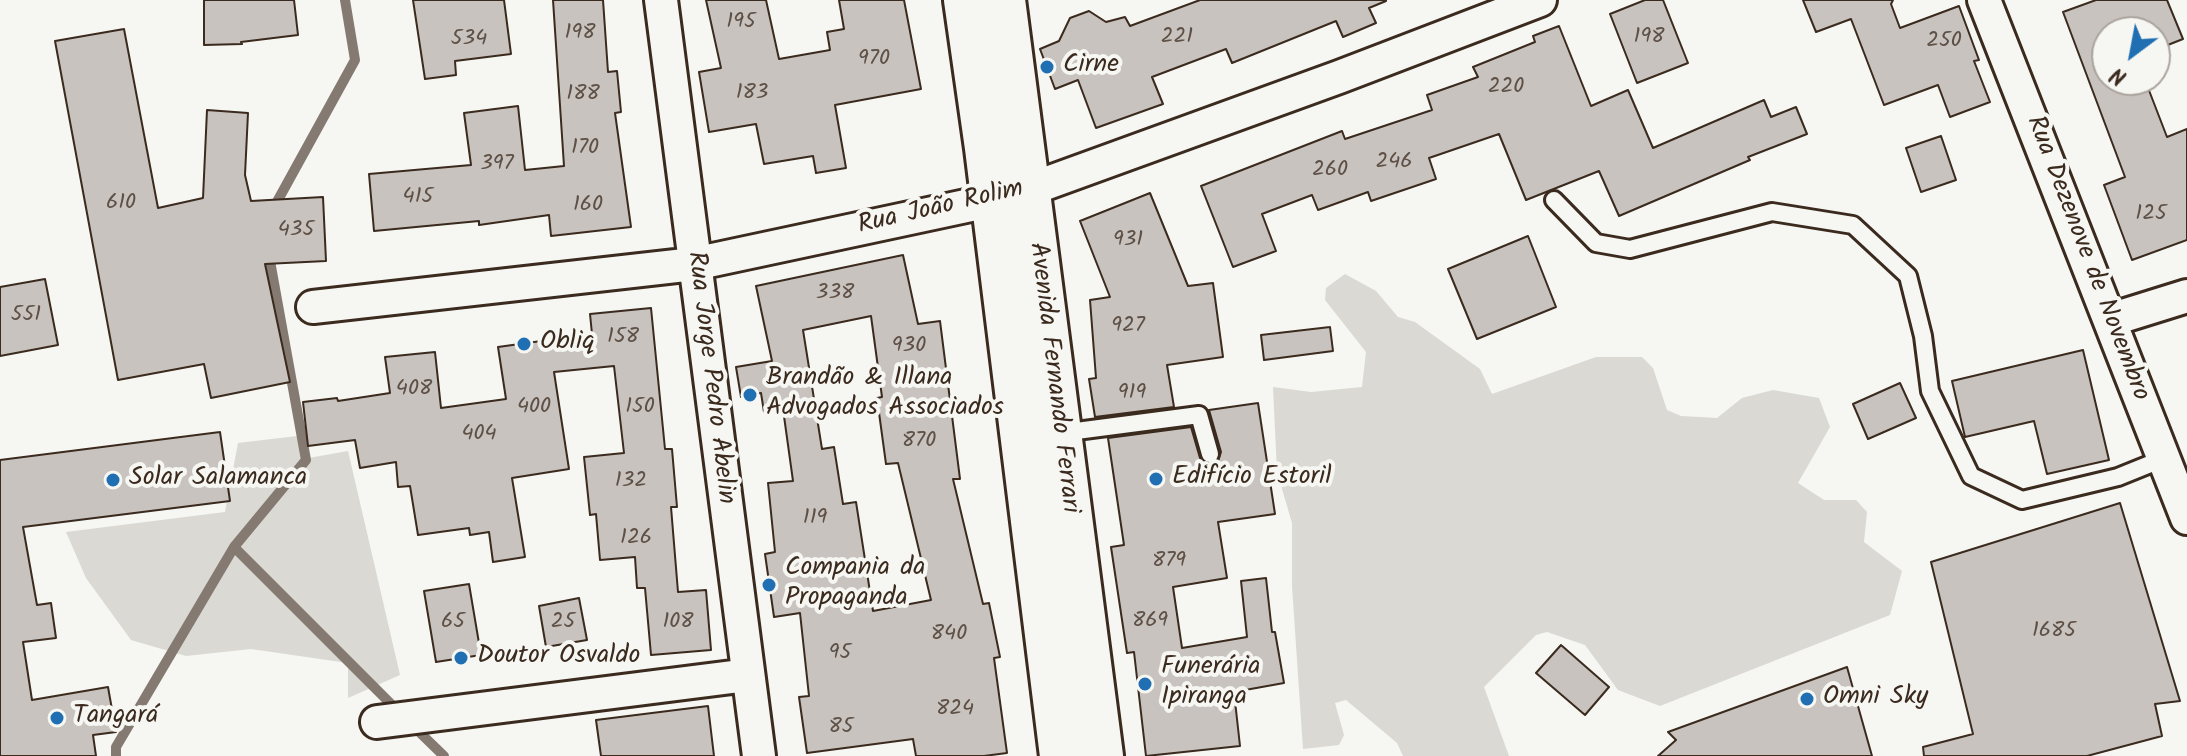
<!DOCTYPE html>
<html>
<head>
<meta charset="utf-8">
<style>
  body { margin:0 }
  #map { position:relative; width:2187px; height:756px; overflow:hidden; background:#f6f6f2; font-family:Kalam,sans-serif }
  canvas { display:block }
  .north { position:absolute; left:2091px; top:16px; width:80px; height:80px; box-sizing:border-box; background:#f6f6f2; border:2px solid #aba49d; border-radius:50%; rotate:212deg; font-size:22px; font-weight:700; line-height:32px; text-align:center; color:#3b2a1e }
  .north::after { content:''; display:block; margin:auto; width:28px; height:36px; background:#1f6fb2; clip-path:polygon(50% 0,100% 100%,50% 72%,0 100%) }
</style>
</head>
<body>
<div id="map">
<canvas width="2187" height="756"></canvas>
<div class="north">N</div>
</div>
<script>
const ctx = document.querySelector('canvas').getContext('2d');
ctx.lineJoin = 'round';
function fillPath(path, color) { ctx.fillStyle = color; ctx.fill(path, 'evenodd'); }
const poly = rows => new Path2D(rows.map(r => 'M' + r).join(''));
function strokePath(path, color, width, dash) { ctx.strokeStyle = color; ctx.lineWidth = width; ctx.lineCap = dash ? 'butt' : 'round'; ctx.setLineDash(dash || []); ctx.stroke(path); }
function drawText(font, color, halo, rows, align = 'center') {
  ctx.font = font + ' Kalam,sans-serif'; ctx.lineWidth = 8; ctx.setLineDash([]); ctx.textBaseline = 'middle'; ctx.strokeStyle = halo; ctx.fillStyle = color; for (const [text, x, y, turn = 0] of rows) {
    ctx.save(); ctx.translate(x, y); ctx.rotate((+turn || 0) * Math.PI / 180); ctx.textAlign = isNaN(turn) ? turn : align; if (halo) ctx.strokeText(text, 0, 0); ctx.fillText(text, 0, 0); ctx.restore();
  }
}
fillPath(poly([
  [1345,274,1376,291,1398,317,1415,322,1480,369,1492,394,1596,357,1642,357,1653,368,1667,410,1681,416,1717,418,1742,398,1773,390,1819,398,1830,427,1798,483,1824,500,1856,500,1867,512,1864,542,1902,571,1890,615,1660,706,1618,690,1585,645,1547,632,1536,635,1484,687,1509,756,1403,756,1397,743,1346,700,1335,703,1344,735,1339,745,1303,749,1292,586,1292,523,1277,472,1273,387,1311,392,1362,387,1366,352,1325,300,1326,288],
  [297,436,303,459,348,451,400,675,348,698,348,663,251,649,186,656,131,640,86,578,66,532,225,512,238,443]
]), '#dad9d3');
strokePath(poly([
  [273,209,355,60,345,0],
  [268,250,306,460,234,547,400,713],
  [411,724,444,756],
  [116,756,116,747,234,547]
]), '#857a71', 10);
const building = poly([
  [204,0,294,0,298,35,241,42,242,44,204,45,204,0],
  [413,0,504,0,511,54,455,61,456,75,425,79,413,0],
  [553,0,603,0,608,72,617,71,621,112,615,113,631,227,551,236,549,215,479,225,479,221,374,231,369,174,471,165,464,113,518,106,525,170,564,166,553,0],
  [706,0,766,0,779,59,830,50,827,32,844,29,839,0,904,0,921,89,835,105,846,168,816,173,813,156,764,164,756,124,709,132,699,72,721,68,706,0],
  [1200,0,1386,0,1386,1,1369,8,1376,23,1343,37,1336,21,1232,63,1226,49,1152,77,1163,104,1096,128,1078,80,1055,89,1040,49,1059,41,1070,18,1089,11,1106,22,1125,17,1130,26,1200,0],
  [1645,0,1663,0,1688,63,1637,83,1610,14,1645,0],
  [1803,0,1893,0,1891,4,1900,28,1959,6,1979,60,1974,61,1990,102,1950,117,1938,85,1884,105,1851,19,1816,32,1803,0],
  [2096,0,2167,0,2183,39,2155,50,2155,32,2107,32,2107,80,2145,80,2167,137,2187,129,2187,240,2132,260,2104,185,2125,177,2063,12,2096,0],
  [1559,26,1591,106,1628,90,1653,148,1764,100,1771,117,1796,107,1807,134,1748,157,1750,160,1619,216,1599,171,1526,200,1499,134,1429,158,1436,179,1371,201,1368,192,1318,210,1312,195,1262,214,1276,251,1233,267,1201,186,1342,131,1345,139,1432,110,1427,95,1478,77,1473,67,1535,42,1533,36,1559,26],
  [124,29,158,208,203,198,207,110,248,113,245,175,251,201,323,197,326,261,265,264,290,382,211,398,204,364,118,380,55,41,124,29],
  [1941,136,1956,180,1921,192,1906,148,1941,136],
  [1150,193,1188,286,1213,283,1223,357,1167,365,1174,407,1095,417,1089,379,1096,378,1090,300,1110,297,1080,221,1150,193],
  [1528,236,1556,307,1477,339,1448,269,1528,236],
  [903,255,918,324,940,321,960,479,953,479,983,604,989,603,1000,657,994,658,1007,753,984,756,916,756,913,739,807,753,799,697,809,696,800,613,774,617,765,554,775,552,768,483,793,481,783,409,764,412,761,393,741,397,736,367,772,361,756,286,903,255],
  [871,316,882,397,877,398,886,464,898,463,931,600,873,611,856,502,843,504,834,447,822,449,803,330,871,316],
  [45,279,58,345,0,356,0,287,45,279],
  [651,308,665,449,672,449,677,507,671,507,678,592,706,590,711,650,651,655,645,588,637,588,635,557,600,560,596,514,590,515,584,457,624,453,614,366,554,372,569,469,512,478,525,557,493,562,489,532,470,535,469,528,418,535,410,486,398,487,396,462,360,468,355,440,308,446,303,402,337,398,338,401,390,393,385,357,435,352,441,408,506,399,498,347,592,334,590,314,651,308],
  [1330,327,1333,351,1264,360,1261,335,1330,327],
  [2083,350,2109,460,2047,474,2034,421,1965,437,1952,381,2083,350],
  [1900,383,1916,418,1868,439,1853,404,1900,383],
  [1258,403,1275,514,1218,522,1227,578,1173,587,1182,648,1247,637,1241,581,1266,578,1272,632,1275,632,1284,683,1234,692,1240,746,1146,756,1134,652,1127,653,1111,547,1124,545,1108,438,1191,427,1200,458,1207,464,1212,465,1218,461,1221,452,1209,410,1258,403],
  [220,432,230,501,23,527,37,605,51,603,56,638,23,642,32,700,108,687,116,732,93,735,96,756,0,756,0,460,220,432],
  [2120,503,2180,701,2155,704,2162,736,2087,756,1924,756,1923,747,1973,734,1931,562,2120,503],
  [469,584,481,655,436,662,424,591,469,584],
  [579,598,587,640,546,647,539,606,579,598],
  [1561,645,1609,687,1585,715,1536,673,1561,645],
  [1847,667,1872,756,1658,756,1676,740,1668,732,1847,667],
  [708,706,714,756,601,756,596,720,708,706]
]);
fillPath(building, '#c8c3be');
strokePath(building, '#3b2a1e', 2);
const service = poly([
  [1554,200,1596,243,1630,249,1772,212,1853,225,1908,276,1923,336,1930,391,1971,476,2022,500,2118,477,2165,458],
  [1061,433,1199,415,1210,454]
]);
const minor = poly([
  [661,0,759,756],
  [1984,0,2187,518],
  [313,307,694,264,994,200,1028,190,1339,77,1540,0],
  [2110,320,2187,296],
  [377,722,748,675]
]);
const secondary = poly([
  [966,0,987,148,1062,756],
  [1003,0,1101,756]
]);
strokePath(service, '#3b2a1e', 22);
strokePath(minor, '#3b2a1e', 38);
strokePath(secondary, '#3b2a1e', 50);
strokePath(service, '#f6f6f2', 16);
strokePath(minor, '#f6f6f2', 32);
strokePath(secondary, '#f6f6f2', 44);
for (const [x, y, r, color] of [
  [1047,67,8,"#1f6fb2"],
  [524,344,8,"#1f6fb2"],
  [750,395,8,"#1f6fb2"],
  [1156,479,8,"#1f6fb2"],
  [113,480,8,"#1f6fb2"],
  [769,585,8,"#1f6fb2"],
  [461,658,8,"#1f6fb2"],
  [1145,684,8,"#1f6fb2"],
  [1807,699,8,"#1f6fb2"],
  [57,718,8,"#1f6fb2"]
]) { const dot = new Path2D(); dot.arc(x, y, r, 0, 2 * Math.PI); ctx.fillStyle = color; ctx.fill(dot); strokePath(dot, '#f6f6f2', 3); }
drawText('22px', '#5e5046', null, [
  ["195",741,23],
  ["198",580,34],
  ["221",1177,38],
  ["198",1649,38],
  ["534",469,40],
  ["250",1944,42],
  ["970",874,60],
  ["220",1506,88],
  ["183",752,94],
  ["188",583,95],
  ["170",585,149],
  ["246",1394,163],
  ["397",497,165],
  ["260",1330,171],
  ["415",418,198],
  ["610",121,204],
  ["160",588,206],
  ["125",2151,215],
  ["435",296,231],
  ["931",1128,241],
  ["338",835,294],
  ["551",26,316],
  ["927",1128,327],
  ["158",623,338],
  ["930",909,347],
  ["408",414,390],
  ["919",1132,394],
  ["400",534,408],
  ["150",640,408],
  ["404",479,435],
  ["870",919,442],
  ["132",631,482],
  ["119",815,519],
  ["126",636,539],
  ["879",1169,562],
  ["869",1150,622],
  ["65",453,623],
  ["25",563,623],
  ["108",678,623],
  ["1685",2054,632],
  ["840",949,635],
  ["95",840,654],
  ["824",955,710],
  ["85",841,728]
]);
drawText('26px', '#3b2a1e', '#f6f6f2', [
  ["Cirne",1063,67],
  ["Obliq",540,344],
  ["Brandão & Illana",766,380],
  ["Advogados Associados",766,410],
  ["Edifício Estoril",1172,479],
  ["Solar Salamanca",129,480],
  ["Compania da",785,570],
  ["Propaganda",785,600],
  ["Doutor Osvaldo",477,658],
  ["Funerária",1161,669],
  ["Ipiranga",1161,699],
  ["Omni Sky",1823,699],
  ["Tangará",73,718]
], 'left');
drawText('26px', '#3b2a1e', '#f6f6f2', [
  ["Rua João Rolim",941,209,-13],
  ["Rua Dezenove de Novembro",2086,259,69],
  ["Rua Jorge Pedro Abelin",709,378,83],
  ["Avenida Fernando Ferrari",1052,378,83]
]);
</script>
</body>
</html>
